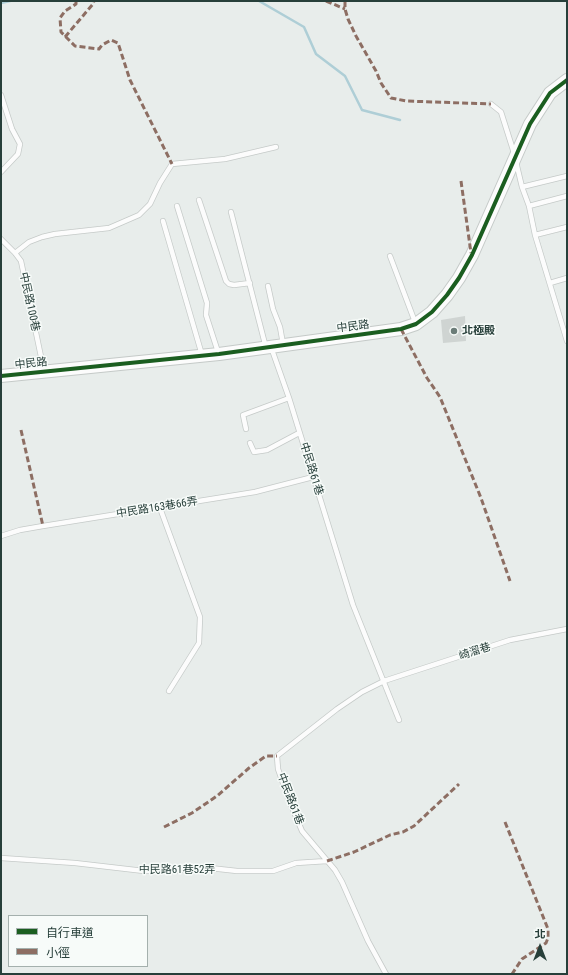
<!DOCTYPE html>
<html>
<head>
<meta charset="utf-8">
<style>
  body { margin:0 }
  #map { position:relative; width:568px; height:975px; overflow:hidden; background:#e8edeb; font-family:"Roboto Condensed","Noto Sans TC",sans-serif }
  canvas { display:block }
  .frame { position:absolute; inset:0; border:2px solid #273f3a; pointer-events:none }
  .legend { position:absolute; left:8px; top:915px; width:140px; height:52px; box-sizing:border-box; background:#f7fbf9; border:1px solid #a4b0ad; margin:0; padding:5px 7px; list-style:none; font-size:12px; color:#273f3a }
  .legend li { display:flex; align-items:center; gap:8px; height:20px }
  .legend b { width:20px; border:1px solid #a4b0ad }
  .north { position:absolute; left:520px; top:927px; width:40px; height:40px; -webkit-text-stroke:3px #f7fbf9; paint-order:stroke; rotate:0deg; font-size:11px; font-weight:700; line-height:16px; text-align:center; color:#273f3a }
  .north::after { content:''; display:block; margin:auto; width:14px; height:18px; background:#273f3a; clip-path:polygon(50% 0,100% 100%,50% 72%,0 100%) }
</style>
</head>
<body>
<div id="map">
<canvas width="568" height="975"></canvas>
<div class="frame"></div>
<ul class="legend">
<li><b style="height:5px;background:#1b5e20"></b>自行車道</li>
<li><b style="height:5px;background:#8d6e63"></b>小徑</li>
</ul>
<div class="north">北</div>
</div>
<script>
const ctx = document.querySelector('canvas').getContext('2d');
ctx.lineJoin = 'round';
const poly = rows => new Path2D(rows.map(r => 'M' + r).join(''));
function strokePath(path, color, width, dash) { ctx.strokeStyle = color; ctx.lineWidth = width; ctx.lineCap = dash ? 'butt' : 'round'; ctx.setLineDash(dash || []); ctx.stroke(path); }
function fillPath(path, color) { ctx.fillStyle = color; ctx.fill(path, 'evenodd'); }
function drawText(font, color, halo, rows, align = 'center') {
  ctx.font = font + ' "Roboto Condensed","Noto Sans TC",sans-serif'; ctx.lineWidth = 3; ctx.setLineDash([]); ctx.textBaseline = 'middle'; ctx.strokeStyle = halo; ctx.fillStyle = color; for (const [text, x, y, turn = 0] of rows) {
    ctx.save(); ctx.translate(x, y); ctx.rotate((+turn || 0) * Math.PI / 180); ctx.textAlign = isNaN(turn) ? turn : align; if (halo) ctx.strokeText(text, 0, 0); ctx.fillText(text, 0, 0); ctx.restore();
  }
}
strokePath(poly([
  [259,1,304,27,316,54,345,76,362,110,400,120],
  [1,3,10,1]
]), '#aeced6', 2.5);
fillPath(poly([
  [465,316,466,341,443,343,441,320]
]), '#cfd4d2');
const service = poly([
  [1,95,12,129,20,144,18,154,1,172],
  [491,104,501,112,514,153],
  [516,162,522,187,529,206,535,235,567,341],
  [522,187,567,176],
  [199,200,226,281,229,284,234,285,250,283],
  [177,206,207,303,206,315,218,352],
  [529,206,567,196],
  [231,212,265,344,271,347,289,398,353,605,399,720],
  [163,221,202,355],
  [535,235,567,227],
  [1,239,15,253,21,261,44,371],
  [15,253,29,242,42,237,55,234,109,228,139,215,150,204,160,183,172,164,225,159,276,147],
  [390,256,415,322],
  [550,283,567,278],
  [268,286,273,309,280,327,283,344],
  [246,429,243,415,289,398],
  [250,443,254,452,267,450,299,433],
  [160,508,200,617,199,643,169,691],
  [1,536,20,530,43,526,255,492,313,477],
  [1,858,75,863,144,871,173,871,201,867,237,871,273,871,296,863,327,861],
  [386,974,368,941,342,882,335,870,302,831,289,800,278,769,277,756,337,709,362,692,384,681,510,640,567,629]
]);
const tertiary = poly([
  [1,376,219,354,401,329,416,324,432,312,447,295,459,278,472,255,530,124,550,93,567,80]
]);
strokePath(service, '#c5cac8', 6);
strokePath(tertiary, '#c5cac8', 14);
strokePath(service, '#fcfcfc', 4.5);
strokePath(tertiary, '#fcfcfc', 12);
strokePath(poly([
  [76,1,76,4,65,11,60,18,61,32,75,46,99,49,102,45,111,40,118,43,130,80,172,164],
  [326,1,345,9],
  [345,1,345,9,348,19,356,36,376,71,381,83,391,98,406,101,491,104],
  [65,37,93,4,94,1],
  [461,181,471,253],
  [401,329,427,378,440,397,481,498,510,581],
  [21,430,43,526],
  [505,822,548,929,548,938,546,943,522,959,512,974],
  [164,827,192,813,217,796,249,768,266,756,277,756],
  [327,861,354,852,390,835,403,832,414,826,459,784]
]), '#8d6e63', 3, [6, 3]);
strokePath(poly([
  [1,376,219,354,401,329,416,324,432,312,447,295,459,278,472,255,530,124,550,93,567,80]
]), '#1b5e20', 4);
for (const [x, y, r, color] of [
  [454,331,4,"#6b7c78"]
]) { const dot = new Path2D(); dot.arc(x, y, r, 0, 2 * Math.PI); ctx.fillStyle = color; ctx.fill(dot); strokePath(dot, '#f7fbf9', 1.5); }
drawText('11px', '#273f3a', '#f7fbf9', [
  ["中民路100巷",29,302,78],
  ["中民路",353,327,-7],
  ["中民路",31,364,-6],
  ["中民路61巷",311,469,73],
  ["中民路163巷66弄",157,508,-9],
  ["崎溜巷",475,652,-18],
  ["中民路61巷",290,799,69],
  ["中民路61巷52弄",177,870]
]);
drawText('bold 11px', '#273f3a', '#f7fbf9', [
  ["北極殿",462,331]
], 'left');
</script>
</body>
</html>
